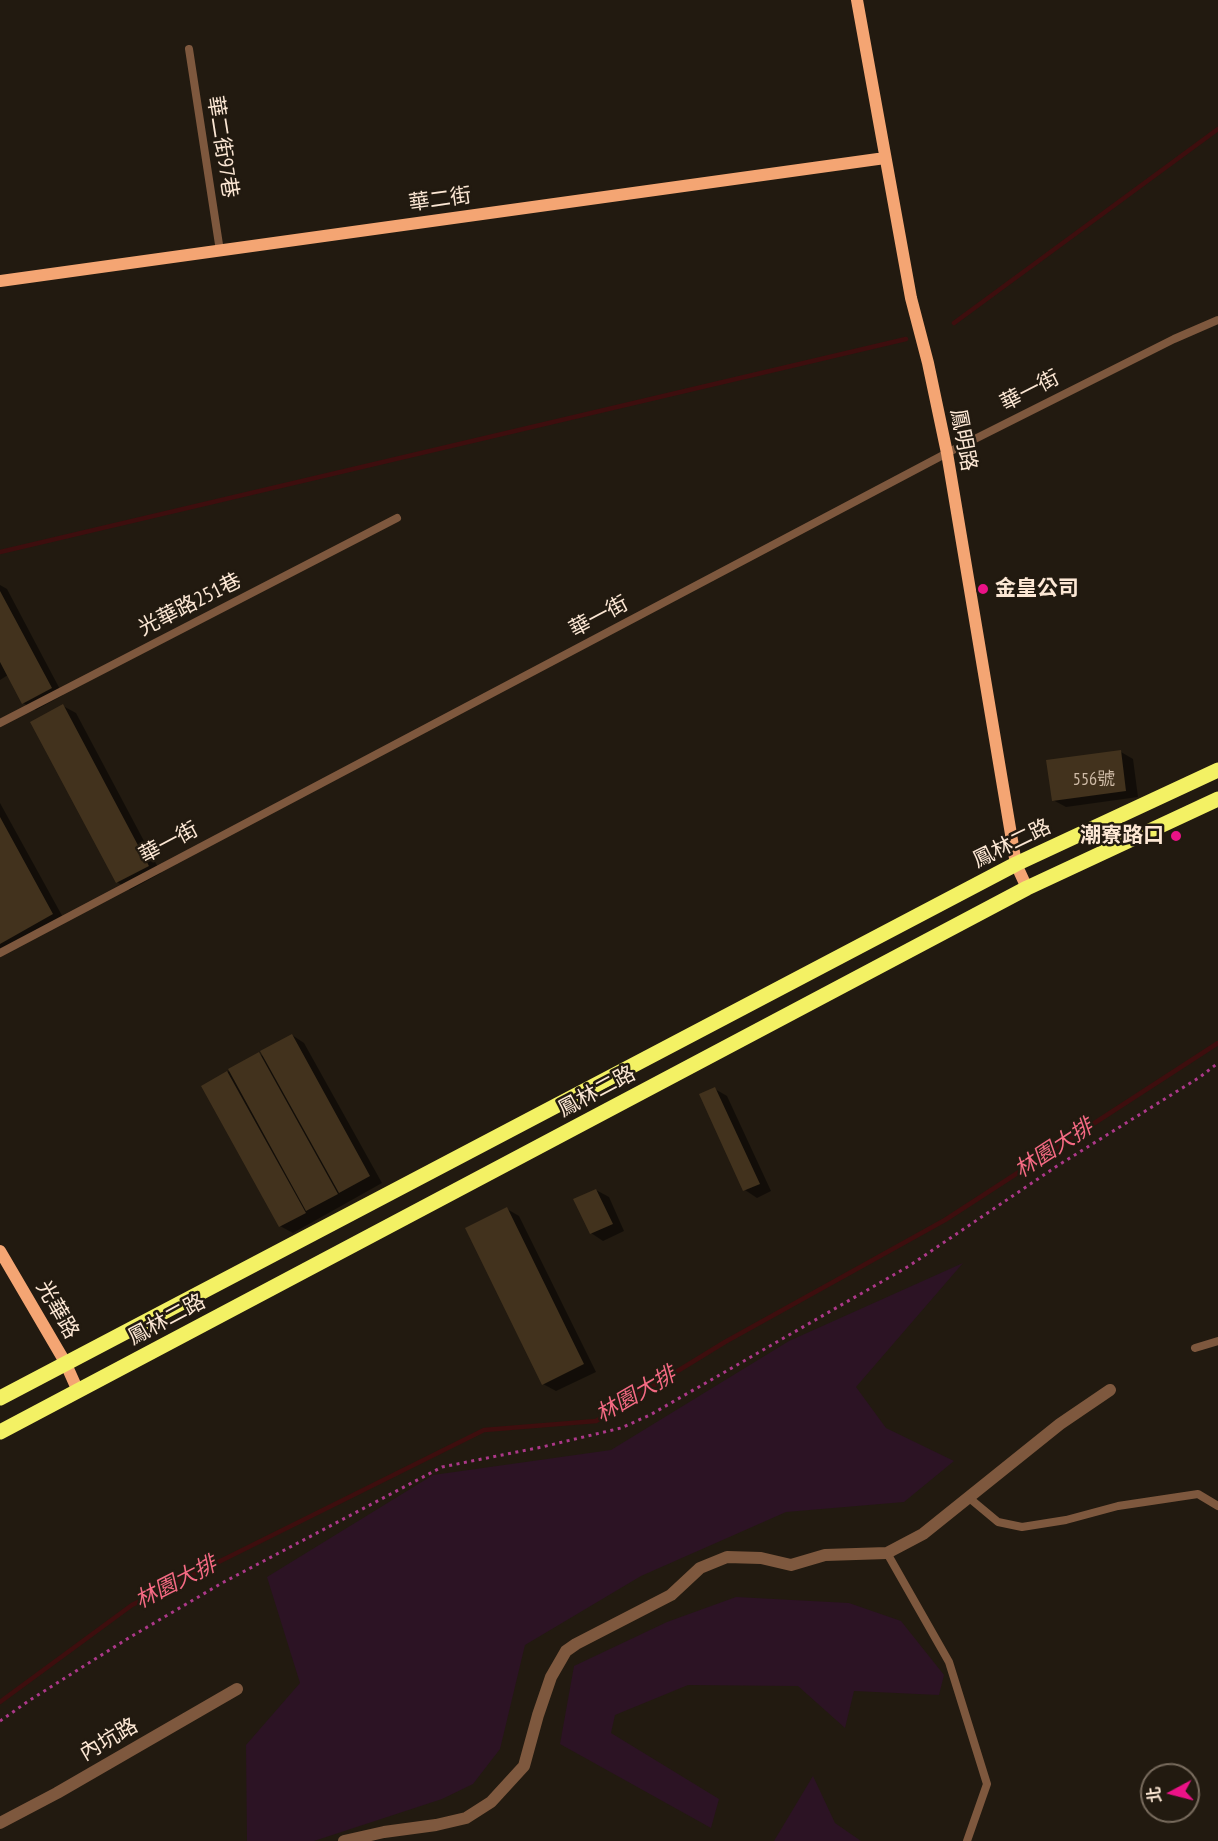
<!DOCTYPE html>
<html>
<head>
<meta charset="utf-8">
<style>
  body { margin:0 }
  #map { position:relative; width:1218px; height:1841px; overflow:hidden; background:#221a10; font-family:"PT Sans Narrow","Noto Sans TC",sans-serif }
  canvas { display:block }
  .north { position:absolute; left:1140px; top:1763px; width:60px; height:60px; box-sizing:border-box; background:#221a10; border:2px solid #796c5e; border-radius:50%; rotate:263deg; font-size:16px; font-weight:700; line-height:24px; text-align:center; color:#fce7d4 }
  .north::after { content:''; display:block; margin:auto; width:21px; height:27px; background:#eb1287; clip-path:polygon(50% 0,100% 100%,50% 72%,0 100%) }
</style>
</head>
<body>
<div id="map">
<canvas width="1218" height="1841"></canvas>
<div class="north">北</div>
</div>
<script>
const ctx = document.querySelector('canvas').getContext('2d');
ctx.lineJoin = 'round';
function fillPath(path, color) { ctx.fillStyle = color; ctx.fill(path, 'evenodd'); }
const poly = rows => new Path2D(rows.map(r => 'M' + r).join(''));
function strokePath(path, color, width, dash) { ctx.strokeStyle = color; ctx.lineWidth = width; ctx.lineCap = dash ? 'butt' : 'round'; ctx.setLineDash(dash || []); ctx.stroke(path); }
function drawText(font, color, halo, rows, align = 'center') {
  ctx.font = font + ' "PT Sans Narrow","Noto Sans TC",sans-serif'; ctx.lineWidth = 5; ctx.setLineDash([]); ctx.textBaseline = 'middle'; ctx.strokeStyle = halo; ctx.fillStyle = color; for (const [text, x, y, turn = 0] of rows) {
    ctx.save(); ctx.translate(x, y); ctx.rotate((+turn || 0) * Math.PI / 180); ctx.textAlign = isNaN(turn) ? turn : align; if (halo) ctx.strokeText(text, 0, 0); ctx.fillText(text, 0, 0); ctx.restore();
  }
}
fillPath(poly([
  [963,1263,856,1387,886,1428,954,1461,904,1502,786,1512,641,1576,525,1645,500,1749,473,1784,442,1799,314,1841,247,1841,246,1745,300,1683,267,1577,433,1475,611,1450,789,1341],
  [736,1597,849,1603,901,1621,944,1675,939,1695,854,1691,845,1728,798,1686,688,1685,615,1715,611,1733,719,1799,711,1828,560,1744,574,1666,667,1622],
  [813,1776,835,1823,861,1841,774,1841]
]), '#2c1324');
fillPath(poly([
  [0,585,7,589,63,695,36,710,23,703,8,675,0,680],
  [63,706,76,713,161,873,130,890,117,882],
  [1121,752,1133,759,1138,797,1066,807,1053,800],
  [0,803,65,921,0,957],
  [292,1035,304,1043,382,1183,293,1233,280,1226,203,1086,259,1054,265,1057],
  [715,1089,727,1096,771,1191,757,1198,745,1190],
  [596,1190,609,1197,624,1231,603,1241,591,1233],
  [507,1209,519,1216,596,1372,556,1391,543,1384]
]), '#0007');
strokePath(poly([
  [954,323,1218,129],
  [0,552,906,339],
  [0,1702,132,1605,484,1430,596,1421,725,1342,945,1220,1218,1043]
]), '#3e0e0e', 4.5);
fillPath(poly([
  [0,591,52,688,22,704,0,662],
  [63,704,149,866,116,883,30,722],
  [1121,750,1126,791,1052,801,1046,760],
  [0,817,53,914,0,944],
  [292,1034,370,1176,339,1193,260,1051],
  [259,1052,338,1194,306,1211,228,1069],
  [227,1071,306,1213,279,1227,201,1086],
  [715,1087,760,1184,743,1191,699,1094],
  [596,1189,613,1224,590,1234,573,1199],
  [507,1207,584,1364,542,1385,465,1228]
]), '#42321d');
strokePath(poly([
  [0,1721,30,1700,127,1639,222,1583,442,1467,542,1447,621,1428,650,1415,909,1266,1057,1166,1200,1077,1218,1063]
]), '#ac3889', 3, [3, 4.5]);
strokePath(poly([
  [189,49,220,251],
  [0,723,397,518],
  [0,953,947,453,1174,339,1218,320],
  [1195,1348,1218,1341],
  [968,1497,998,1522,1022,1527,1066,1520,1118,1506,1198,1494,1218,1506],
  [887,1553,949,1662,987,1784,967,1841]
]), '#7e583e', 8);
strokePath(poly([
  [0,1823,57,1793,237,1689],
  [344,1841,384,1832,436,1825,466,1818,491,1802,524,1766,538,1715,551,1677,566,1651,576,1644,671,1595,700,1568,727,1557,761,1558,791,1565,825,1555,887,1553,923,1534,1060,1424,1110,1390]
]), '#7e583e', 12);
strokePath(poly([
  [857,0,911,298,928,363,947,453,1016,864,1027,888],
  [0,281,885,158],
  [0,1251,65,1362,78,1391]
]), '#f4a573', 12);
strokePath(poly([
  [0,1398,1016,864,1218,770],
  [0,1432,1027,888,1218,799]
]), '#f3f164', 15);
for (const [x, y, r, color] of [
  [983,589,6,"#eb1287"],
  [1176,836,6,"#eb1287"]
]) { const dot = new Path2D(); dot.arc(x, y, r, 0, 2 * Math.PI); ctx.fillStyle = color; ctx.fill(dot); strokePath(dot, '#221a10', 2); }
drawText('18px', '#cebaa6', null, [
  ["556號",1094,780]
]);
drawText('21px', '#fce7d4', '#221a10', [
  ["華二街97巷",222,147,81],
  ["華二街",440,200,-8],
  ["華一街",1030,391,-27],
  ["鳳明路",963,440,79],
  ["光華路251巷",190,605,-27],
  ["華一街",599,617,-28],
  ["華一街",169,843,-28],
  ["鳳林二路",1012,844,-26],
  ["鳳林二路",597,1092,-28],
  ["光華路",57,1310,60],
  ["鳳林二路",167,1320,-28],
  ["內坑路",109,1740,-30]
]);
drawText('bold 21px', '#fce7d4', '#221a10', [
  ["金皇公司",995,589],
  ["潮寮路口",1164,836,"right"]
], 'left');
drawText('italic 22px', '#f46a83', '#221a10', [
  ["林園大排",1054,1149,-33],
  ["林園大排",636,1395,-30],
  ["林園大排",176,1583,-27]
]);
</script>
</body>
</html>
